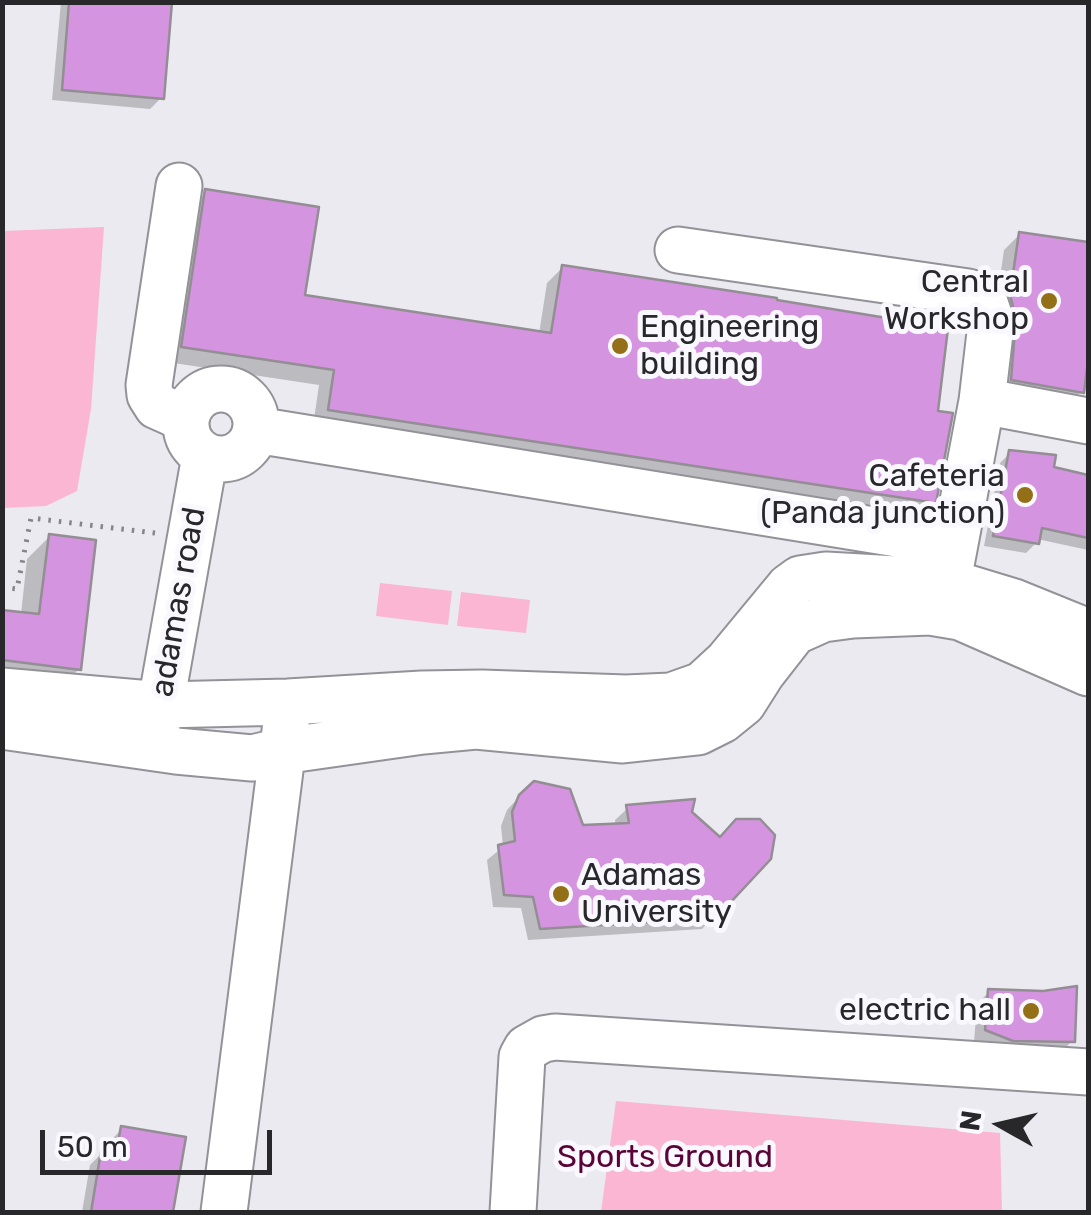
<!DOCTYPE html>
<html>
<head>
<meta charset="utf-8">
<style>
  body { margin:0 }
  #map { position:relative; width:1091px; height:1215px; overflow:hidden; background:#ebeaf1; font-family:Rubik,sans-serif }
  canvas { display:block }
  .frame { position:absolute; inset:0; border:5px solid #28272a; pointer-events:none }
  .north { position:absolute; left:951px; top:1075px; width:100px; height:100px; -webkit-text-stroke:8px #f8f8fe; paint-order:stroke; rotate:278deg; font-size:28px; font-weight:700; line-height:40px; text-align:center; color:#28272a }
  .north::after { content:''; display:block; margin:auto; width:35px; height:45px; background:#28272a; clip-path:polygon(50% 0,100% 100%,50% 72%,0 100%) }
  .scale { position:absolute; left:40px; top:1130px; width:232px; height:45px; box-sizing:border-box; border:5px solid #28272a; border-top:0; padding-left:12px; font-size:30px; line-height:35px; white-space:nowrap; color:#28272a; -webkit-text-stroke:8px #f8f8fe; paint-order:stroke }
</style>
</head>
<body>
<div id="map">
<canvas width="1091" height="1215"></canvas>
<div class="frame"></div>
<div class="north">N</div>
<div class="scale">50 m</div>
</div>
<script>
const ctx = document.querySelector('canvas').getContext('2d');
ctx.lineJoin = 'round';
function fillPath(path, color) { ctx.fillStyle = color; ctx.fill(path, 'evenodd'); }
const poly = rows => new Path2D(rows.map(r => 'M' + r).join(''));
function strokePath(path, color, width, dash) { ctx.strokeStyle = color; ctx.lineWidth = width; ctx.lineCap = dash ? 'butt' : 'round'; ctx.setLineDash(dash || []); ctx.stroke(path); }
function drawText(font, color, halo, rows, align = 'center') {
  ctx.font = font + ' Rubik,sans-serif'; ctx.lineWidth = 10; ctx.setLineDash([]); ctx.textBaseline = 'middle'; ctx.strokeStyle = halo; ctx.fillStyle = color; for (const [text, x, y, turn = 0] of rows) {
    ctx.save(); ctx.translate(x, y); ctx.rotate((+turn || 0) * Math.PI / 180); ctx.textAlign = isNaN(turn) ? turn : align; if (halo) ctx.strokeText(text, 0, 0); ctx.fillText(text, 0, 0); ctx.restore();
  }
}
fillPath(poly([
  [104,227,91,409,77,491,46,506,3,508,3,231],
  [380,583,452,591,448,625,376,616],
  [461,592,530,600,526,633,457,626],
  [616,1101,1000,1133,1002,1212,601,1212]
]), '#fab6d2');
fillPath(poly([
  [61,2,170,2,161,98,150,109,52,100],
  [206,192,303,297,539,334,547,283,563,267,936,413,934,502,918,518,313,426,319,385,167,362,190,208],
  [1020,234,1088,244,1088,343,1081,392,1065,408,996,395,995,312,1004,250],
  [1010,453,1051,469,1088,477,1088,550,1037,539,1036,543,1026,553,984,546,1000,463],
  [49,537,79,669,57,691,2,684,2,612,21,614,27,559],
  [520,796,581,828,616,826,615,820,628,808,690,813,720,840,714,916,702,929,528,940,521,908,493,907,487,860,503,847,501,826,507,810],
  [989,992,1072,1041,1060,1053,974,1042,977,1004],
  [122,1129,183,1139,171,1212,82,1212,90,1165,102,1153,107,1154,110,1141]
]), '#0003');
const building = poly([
  [69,2,172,2,164,99,62,90,69,2],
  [205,189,319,207,305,295,551,333,562,265,777,298,777,300,948,328,938,411,953,413,936,503,328,410,334,370,181,347,205,189],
  [1019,232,1088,242,1088,360,1084,393,1011,380,1016,318,1010,295,1019,232],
  [1009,450,1056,455,1054,467,1088,475,1088,538,1042,528,1039,544,993,536,1009,450],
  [49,534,96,540,81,670,2,660,2,610,39,614,49,534],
  [534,781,570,789,583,825,629,823,626,805,695,799,692,812,720,837,736,819,760,819,775,835,771,859,716,918,540,929,533,897,504,895,498,845,515,841,512,812,519,795,534,781],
  [1077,986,1075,1042,1013,1041,985,1030,988,989,1043,991,1077,986],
  [121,1126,186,1137,173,1212,91,1212,101,1151,116,1153,121,1126]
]);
fillPath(building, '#d594e0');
strokePath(building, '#938e93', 2.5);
const minor = poly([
  [179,186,149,385,150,395,157,406,186,419],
  [678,250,968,292,985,303,990,318,990,333,982,401,950,570],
  '186 424a35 35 0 1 1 70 0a35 35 0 1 1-70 0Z',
  [982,401,1088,421],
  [256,430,953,543],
  [2,691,162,705,288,702,422,694,482,693,626,698,671,696,702,685,727,662,789,587,800,579,826,575,948,582,1014,602,1088,632],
  [2,726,176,751,252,758,282,751,423,731,476,726,623,740,698,732,722,720,743,703,762,673,794,632,823,619,853,615,930,612,960,617,1088,673],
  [156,731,205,456],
  [224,1212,286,723],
  [513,1212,522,1057,527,1048,543,1039,555,1037,1088,1072]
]);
strokePath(minor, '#939298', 49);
strokePath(poly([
  [2,587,17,589,31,518,155,533]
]), '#858488', 5, [2.5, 8]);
strokePath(minor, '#fff', 45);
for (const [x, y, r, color] of [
  [1049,301,10,"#936f17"],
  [620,346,10,"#936f17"],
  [1025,495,10,"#936f17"],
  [561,894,10,"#936f17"],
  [1031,1011,10,"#936f17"]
]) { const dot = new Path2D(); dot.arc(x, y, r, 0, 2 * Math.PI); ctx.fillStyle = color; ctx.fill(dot); strokePath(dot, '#f8f8fe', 4); }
drawText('32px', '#28272a', '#f8f8fe', [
  ["Central",1029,283],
  ["Workshop",1029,320],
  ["Engineering",640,328,"left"],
  ["building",640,365,"left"],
  ["Cafeteria",1005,477],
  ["(Panda junction)",1005,514],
  ["Adamas",581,876,"left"],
  ["University",581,913,"left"],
  ["electric hall",1011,1011]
], 'right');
drawText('32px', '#28272a', '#f8f8fe', [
  ["adamas road",179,602,-80]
]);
drawText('32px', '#5b0337', '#f8f8fe', [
  ["Sports Ground",665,1158]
]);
</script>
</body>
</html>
